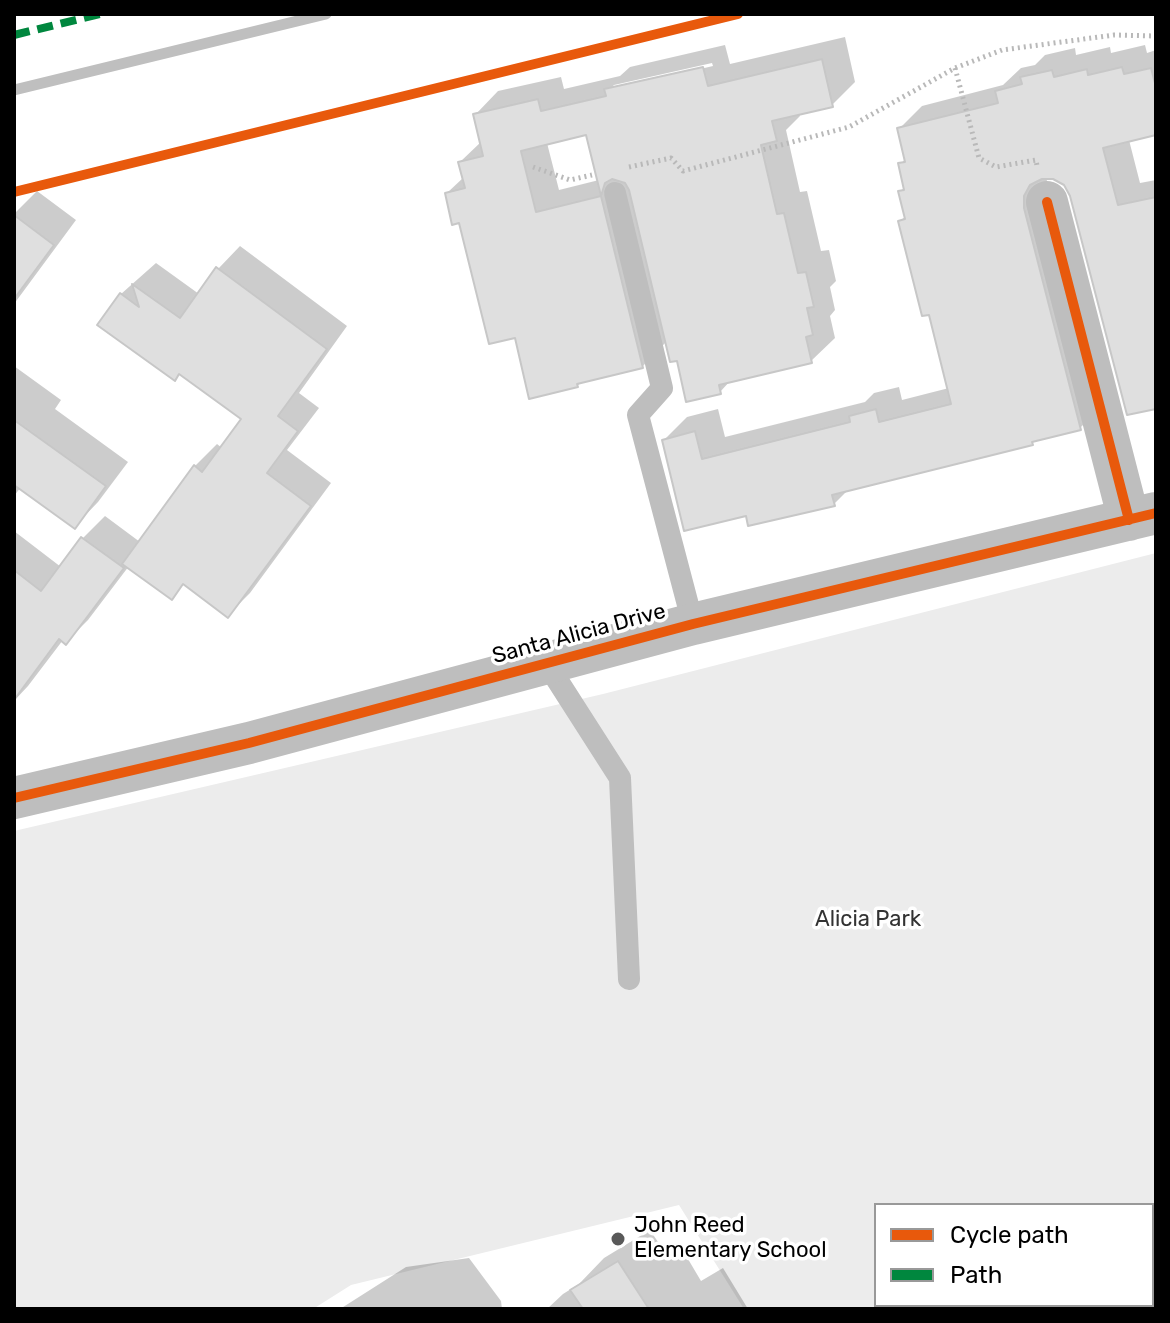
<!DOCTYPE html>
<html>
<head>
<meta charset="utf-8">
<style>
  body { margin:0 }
  #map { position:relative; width:1170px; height:1323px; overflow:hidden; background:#fff; font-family:Rubik,sans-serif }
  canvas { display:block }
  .frame { position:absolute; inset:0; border:16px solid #000; pointer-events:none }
  .legend { position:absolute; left:874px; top:1203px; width:280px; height:104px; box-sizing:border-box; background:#fff; border:2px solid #999; margin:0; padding:10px 14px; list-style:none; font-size:24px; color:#000 }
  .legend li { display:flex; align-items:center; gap:16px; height:40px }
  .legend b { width:40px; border:2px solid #999 }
</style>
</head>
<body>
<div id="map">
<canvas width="1170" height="1323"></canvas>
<div class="frame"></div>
<ul class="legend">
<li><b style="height:10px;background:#e8590c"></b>Cycle path</li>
<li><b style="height:10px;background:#00873e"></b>Path</li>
</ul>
</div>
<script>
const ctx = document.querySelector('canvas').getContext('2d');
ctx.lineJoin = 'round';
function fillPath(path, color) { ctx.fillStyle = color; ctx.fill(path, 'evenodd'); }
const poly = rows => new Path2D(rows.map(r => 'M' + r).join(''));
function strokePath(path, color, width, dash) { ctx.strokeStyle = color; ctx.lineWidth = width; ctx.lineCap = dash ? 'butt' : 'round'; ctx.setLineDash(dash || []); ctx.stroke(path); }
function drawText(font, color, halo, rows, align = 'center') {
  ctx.font = font + ' Rubik,sans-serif'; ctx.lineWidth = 7; ctx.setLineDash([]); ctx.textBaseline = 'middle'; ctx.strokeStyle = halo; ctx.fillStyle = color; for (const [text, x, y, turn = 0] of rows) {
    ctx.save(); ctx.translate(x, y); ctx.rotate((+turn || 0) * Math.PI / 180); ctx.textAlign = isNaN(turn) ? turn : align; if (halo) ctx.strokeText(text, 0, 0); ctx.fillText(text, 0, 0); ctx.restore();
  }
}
fillPath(poly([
  [1156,553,1156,1284,1152,1292,1152,1205,876,1205,876,1305,1146,1305,1143,1309,890,1309,889,1306,876,1309,744,1309,679,1205,351,1285,313,1309,14,1309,14,831,603,694]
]), '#ececec');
fillPath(poly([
  [845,37,855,82,832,105,799,113,800,116,786,130,800,192,807,191,821,251,829,250,836,281,830,287,835,310,830,316,835,338,811,361,731,380,720,392,678,358,667,341,642,367,582,381,577,386,516,335,447,193,464,177,460,162,482,141,475,115,498,91,561,77,564,89,620,76,630,67,725,45,730,64],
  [712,63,713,66,609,90,614,85],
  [588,132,599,180,559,190,547,143],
  [1145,45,1147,53,1156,50,1156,133,1129,140,1140,183,1156,180,1156,406,1072,195,1065,183,1053,177,1046,177,1103,405,1080,428,849,489,834,504,747,513,664,440,687,417,718,409,725,437,865,402,874,393,899,387,902,400,949,388,931,312,900,221,906,216,900,192,906,186,901,164,906,158,899,129,922,106,1003,85,1021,68,1035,65,1045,55,1075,48,1076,55,1110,47,1111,53],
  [37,191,76,220,14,304,14,214],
  [240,246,347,326,299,393,319,408,287,450,331,483,250,593,228,615,185,583,172,597,129,566,88,620,66,642,63,640,28,686,14,701,14,531,61,567,83,538,105,516,140,542,195,466,217,444,222,448,244,418,121,294,156,263,199,294,218,269],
  [14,366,61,400,55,409,128,462,98,502,75,526,21,487,14,496],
  [650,1230,666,1254,688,1259,701,1281,723,1268,748,1309,547,1309,563,1294,579,1284,604,1258],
  [469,1258,501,1301,502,1309,340,1309,406,1267]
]), '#0003');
strokePath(poly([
  [14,90,326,14]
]), '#bfbfbf', 11);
const building = poly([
  [822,59,833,107,772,121,777,141,761,145,777,214,784,213,798,273,806,272,814,307,807,308,813,335,806,337,812,363,719,385,721,394,686,402,677,361,670,362,629,190,625,183,612,179,605,183,601,196,643,368,577,384,578,387,529,399,515,338,489,344,459,223,452,225,445,193,465,188,458,162,483,156,473,114,538,99,541,111,606,96,604,89,703,67,708,86,822,59],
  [586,135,601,196,536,212,521,151,586,135],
  [1122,67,1124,74,1151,68,1156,87,1156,135,1103,148,1118,205,1156,197,1156,409,1127,415,1070,196,1064,185,1053,179,1042,179,1030,185,1024,196,1024,208,1081,430,1032,442,1033,445,832,495,835,506,748,526,746,516,684,531,662,440,695,431,702,459,850,422,849,416,876,409,879,422,951,404,929,315,922,316,898,221,905,219,898,191,904,190,898,163,905,162,897,128,998,103,995,91,1022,84,1020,77,1052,70,1054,77,1087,69,1088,75,1122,67],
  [14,215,54,245,14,299,14,215],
  [216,267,327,349,278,416,298,431,267,473,311,506,228,618,183,584,172,600,122,564,194,465,202,472,241,419,179,374,175,381,97,325,120,293,139,307,132,284,180,318,216,267],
  [14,420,106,486,75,529,14,485,14,420],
  [81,537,124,568,66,645,59,639,14,700,14,570,41,591,81,537],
  [618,1261,649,1309,583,1309,570,1290,618,1261]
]);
fillPath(building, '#dfdfdf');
strokePath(building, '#c7c7c7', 2);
strokePath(poly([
  [955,68,979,158,996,167,1036,160,1037,166],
  [533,167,570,180,592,175],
  [629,167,671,158,683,171,849,127,955,68,1002,50,1114,35,1156,36]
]), '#b9b9b9', 5, [2, 4]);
strokePath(poly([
  [615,193,662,388,638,415,693,624],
  [547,664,620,778,629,979]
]), '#bebebe', 22);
strokePath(poly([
  [1047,202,1129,520],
  [14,798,249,743,693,624,1156,513]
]), '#bebebe', 42);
strokePath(poly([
  [14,35,100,14]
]), '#00873e', 8, [16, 8]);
strokePath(poly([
  [14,192,738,14],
  [1047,202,1129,520],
  [14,798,249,743,693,624,1156,513]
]), '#e8590c', 10);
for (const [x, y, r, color] of [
  [618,1239,8,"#595959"]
]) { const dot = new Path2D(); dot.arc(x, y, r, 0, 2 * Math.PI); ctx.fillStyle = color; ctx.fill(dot); strokePath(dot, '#fff', 3); }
drawText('22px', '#000', '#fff', [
  ["Santa Alicia Drive",579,634,-15]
]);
drawText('22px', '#333', '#fff', [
  ["Alicia Park",868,920]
]);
drawText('22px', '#000', '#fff', [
  ["John Reed",634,1226],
  ["Elementary School",634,1251]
], 'left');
</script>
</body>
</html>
